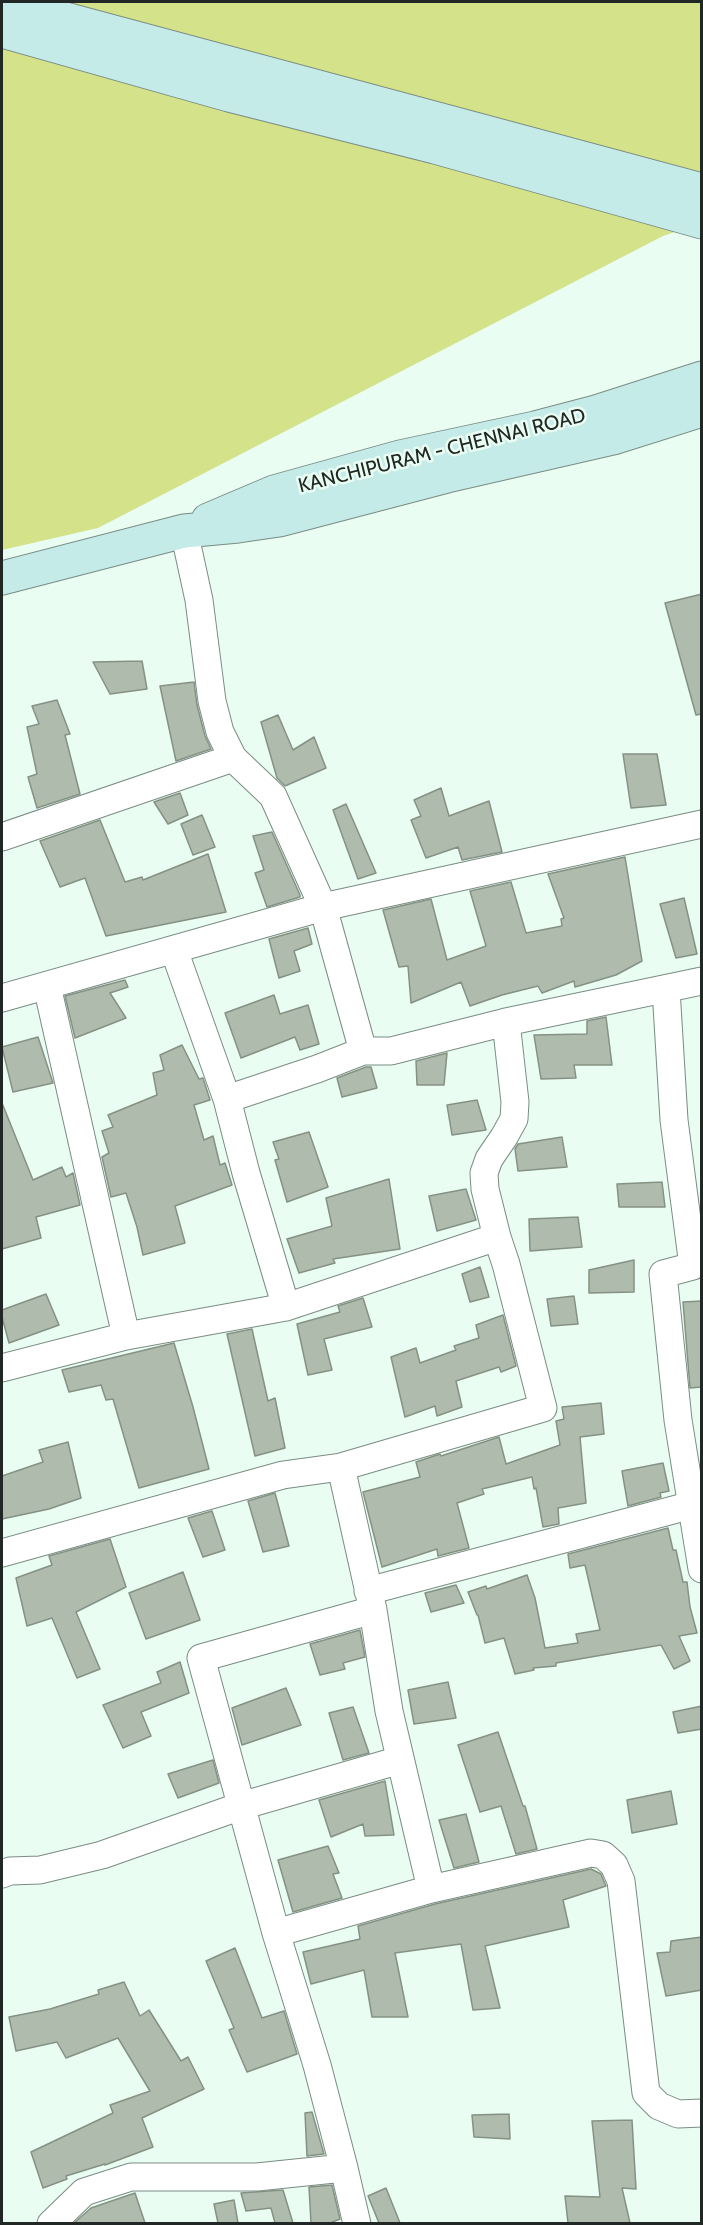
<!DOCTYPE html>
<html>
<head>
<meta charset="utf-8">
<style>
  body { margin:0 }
  #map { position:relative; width:703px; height:2225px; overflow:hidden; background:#e9fdf3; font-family:Cabin,sans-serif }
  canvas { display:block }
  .frame { position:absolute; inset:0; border:3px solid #202724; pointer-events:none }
</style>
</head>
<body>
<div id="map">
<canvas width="703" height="2225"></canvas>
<div class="frame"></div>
</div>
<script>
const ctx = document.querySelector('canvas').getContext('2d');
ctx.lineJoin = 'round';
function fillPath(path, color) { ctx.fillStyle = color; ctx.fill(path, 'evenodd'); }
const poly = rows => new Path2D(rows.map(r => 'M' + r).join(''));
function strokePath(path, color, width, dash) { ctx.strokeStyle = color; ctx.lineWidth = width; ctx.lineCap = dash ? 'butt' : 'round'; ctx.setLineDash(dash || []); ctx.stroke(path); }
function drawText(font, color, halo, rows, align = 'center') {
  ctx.font = font + ' Cabin,sans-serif'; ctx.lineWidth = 5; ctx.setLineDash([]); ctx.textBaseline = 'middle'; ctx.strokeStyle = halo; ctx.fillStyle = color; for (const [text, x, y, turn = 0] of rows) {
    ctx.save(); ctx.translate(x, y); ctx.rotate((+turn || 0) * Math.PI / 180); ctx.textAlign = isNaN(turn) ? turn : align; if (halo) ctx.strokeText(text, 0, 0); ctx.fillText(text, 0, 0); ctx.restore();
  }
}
fillPath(poly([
  [2,2,701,2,701,223,663,236,98,528,2,550]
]), '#d4e289');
const building = poly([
  [702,594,702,714,696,715,665,603,702,594],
  [142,661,147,689,110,694,93,662,142,661],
  [194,682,197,705,205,736,211,749,176,761,160,686,194,682],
  [57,700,70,734,65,735,80,794,37,808,28,777,37,774,27,727,39,724,32,706,57,700],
  [278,715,293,750,314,737,326,768,285,786,277,778,261,722,278,715],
  [623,754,657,754,666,805,631,808,623,754],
  [441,788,449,816,489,801,502,852,462,860,458,847,426,858,411,820,421,816,414,800,441,788],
  [180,793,188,815,168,824,154,802,180,793],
  [346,804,376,873,358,879,333,810,346,804],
  [202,815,215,847,193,855,181,824,202,815],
  [100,820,125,882,142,877,143,880,208,854,226,912,106,936,85,878,60,887,40,841,100,820],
  [272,832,300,895,300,897,267,907,255,873,264,870,253,836,272,832],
  [625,857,642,961,616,975,575,987,574,981,542,993,538,986,502,995,470,1006,461,982,411,1003,408,966,399,967,383,910,431,899,447,960,486,946,470,891,511,882,526,933,562,926,561,919,564,918,548,874,625,857],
  [684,898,697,954,676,958,660,904,684,898],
  [308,928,312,944,294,951,300,971,279,978,269,939,308,928],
  [125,980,128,987,110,993,126,1018,75,1038,65,996,125,980],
  [274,995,280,1014,308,1005,319,1044,300,1050,295,1037,241,1058,225,1013,274,995],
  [606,1017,612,1065,574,1065,576,1078,541,1079,534,1035,587,1034,587,1021,606,1017],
  [38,1037,53,1083,13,1092,2,1047,38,1037],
  [182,1045,199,1079,203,1078,210,1100,194,1105,204,1140,213,1136,220,1165,225,1163,232,1185,175,1206,185,1243,143,1255,137,1227,126,1193,111,1197,102,1157,109,1153,102,1131,113,1127,108,1115,157,1095,153,1073,164,1070,160,1055,182,1045],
  [447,1053,444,1085,417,1085,416,1061,447,1053],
  [366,1067,371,1067,377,1088,342,1097,337,1078,366,1067],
  [477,1100,486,1130,452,1135,447,1105,477,1100],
  [2,1103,33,1180,62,1167,66,1177,73,1173,80,1205,36,1217,41,1238,2,1249,2,1103],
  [309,1132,328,1187,287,1202,275,1160,279,1159,273,1142,309,1132],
  [562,1137,567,1167,518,1171,515,1149,518,1144,562,1137],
  [389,1179,400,1249,333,1259,335,1263,299,1273,287,1239,332,1226,326,1198,389,1179],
  [662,1182,665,1207,619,1207,617,1184,662,1182],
  [466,1189,476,1220,437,1231,429,1196,466,1189],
  [578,1217,582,1247,530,1251,529,1219,578,1217],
  [634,1260,634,1292,589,1293,589,1270,634,1260],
  [480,1267,489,1297,470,1302,462,1274,480,1267],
  [46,1294,59,1325,9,1343,2,1317,2,1310,46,1294],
  [574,1296,578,1324,551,1326,547,1299,574,1296],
  [363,1298,372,1327,324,1339,332,1370,308,1375,297,1324,340,1312,338,1306,363,1298],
  [702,1301,702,1387,690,1388,683,1302,702,1301],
  [503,1315,516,1366,501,1372,499,1367,456,1381,462,1407,437,1416,435,1406,405,1417,391,1357,416,1348,420,1363,456,1350,454,1346,479,1338,476,1325,503,1315],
  [252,1329,268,1401,275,1398,285,1448,255,1456,227,1334,252,1329],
  [174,1343,193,1407,209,1469,139,1488,113,1399,106,1400,101,1385,69,1392,62,1370,174,1343],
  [601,1403,604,1434,580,1437,586,1503,558,1508,559,1524,543,1527,536,1488,534,1489,532,1477,482,1489,484,1494,457,1503,469,1548,438,1556,437,1549,382,1567,363,1492,420,1477,416,1462,440,1454,441,1456,499,1437,506,1464,560,1445,556,1421,564,1419,562,1407,601,1403],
  [68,1442,81,1498,49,1509,2,1519,2,1476,43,1462,39,1450,68,1442],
  [663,1463,669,1491,660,1493,661,1497,628,1506,622,1471,663,1463],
  [275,1493,289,1546,263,1552,248,1501,275,1493],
  [212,1511,225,1550,203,1557,188,1518,212,1511],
  [668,1528,673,1550,676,1550,683,1582,687,1582,690,1607,697,1633,679,1636,690,1661,674,1669,661,1645,556,1663,556,1666,533,1668,534,1670,515,1674,504,1638,485,1643,478,1615,477,1615,468,1592,486,1586,487,1589,527,1575,535,1598,545,1648,578,1643,576,1634,600,1630,585,1565,570,1568,568,1554,668,1528],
  [110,1539,126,1587,76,1612,100,1669,77,1678,52,1618,27,1626,16,1578,52,1565,49,1556,110,1539],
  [183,1572,200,1620,146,1639,129,1593,183,1572],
  [456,1585,464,1603,431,1612,425,1593,456,1585],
  [360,1630,365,1657,343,1663,345,1669,320,1675,310,1644,360,1630],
  [180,1662,189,1693,141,1712,151,1736,123,1748,103,1705,161,1683,157,1672,180,1662],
  [448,1682,456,1718,414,1724,408,1690,448,1682],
  [286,1688,301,1725,242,1745,232,1708,286,1688],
  [702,1706,702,1729,678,1733,673,1712,702,1706],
  [353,1707,369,1753,343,1760,329,1713,353,1707],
  [498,1732,523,1806,525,1806,537,1849,516,1854,501,1806,480,1812,458,1745,498,1732],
  [213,1760,219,1783,178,1798,168,1774,213,1760],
  [385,1781,394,1835,365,1836,363,1824,331,1837,319,1800,385,1781],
  [671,1791,677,1824,632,1833,627,1800,671,1791],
  [466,1814,479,1862,454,1868,439,1820,466,1814],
  [328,1846,339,1873,333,1874,342,1898,293,1912,278,1860,328,1846],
  [591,1869,601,1874,606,1886,563,1900,569,1927,485,1946,500,2008,473,2010,461,1944,395,1953,408,2017,372,2017,364,1970,311,1984,303,1952,360,1939,358,1926,435,1904,591,1869],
  [702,1937,702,1990,666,1996,657,1953,670,1952,671,1941,702,1937],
  [235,1948,262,2018,284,2011,297,2054,247,2072,229,2030,234,2028,206,1961,235,1948],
  [124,1982,140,2016,149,2010,181,2061,188,2057,204,2089,142,2118,153,2147,105,2165,105,2164,66,2176,67,2179,43,2188,31,2152,113,2113,110,2105,150,2091,118,2038,66,2058,57,2042,16,2051,9,2017,50,2009,99,1994,98,1990,124,1982],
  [312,2112,324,2154,307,2156,305,2113,312,2112],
  [509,2114,510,2139,474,2137,472,2115,509,2114],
  [632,2120,636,2189,622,2188,630,2223,568,2223,565,2196,600,2197,592,2121,632,2120],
  [332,2185,340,2219,330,2223,311,2223,309,2187,332,2185],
  [386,2188,400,2223,379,2223,368,2196,386,2188],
  [283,2190,293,2223,275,2223,271,2208,246,2211,241,2193,283,2190],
  [135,2193,145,2223,74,2223,91,2208,135,2193],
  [234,2200,238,2223,218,2223,214,2204,234,2200]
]);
fillPath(building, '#afbcad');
strokePath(building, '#859183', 1.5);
const street = poly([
  [184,531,199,600,212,701,220,732,233,758,273,796,323,907,363,1051,391,1051,506,1022,702,981],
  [2,837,233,758],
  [174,950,227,1099,246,1173,286,1307],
  [47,986,126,1336],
  [666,989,674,1120,693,1266,663,1274,678,1420,702,1569],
  [2,998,323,907,702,824],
  [227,1099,317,1069,363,1051],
  [497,1237,485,1189,484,1173,489,1159,504,1137,514,1119,515,1102,506,1022],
  [2,1368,126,1336,286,1307,497,1237,506,1264,543,1408,341,1467,373,1610,201,1658,276,1933,317,2065,344,2168,257,2177,131,2177,84,2192,51,2224],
  [2,1553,283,1475,341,1467],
  [368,1591,692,1505],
  [373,1610,389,1711,431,1889],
  [2,1874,10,1871,40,1870,102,1855,241,1806,400,1760],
  [276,1933,431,1889,591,1853,603,1855,614,1865,621,1881,646,2093,659,2106,678,2114,702,2113],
  [344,2168,357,2224]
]);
const secondary = poly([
  [2,2,702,190],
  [2,31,229,95,435,147,702,222],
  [208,520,274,492,400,457,535,428,596,412,702,378],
  [2,578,184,531,238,526,279,520,447,476,613,438,702,410]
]);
strokePath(street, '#7a8c83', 29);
strokePath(secondary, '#7a8c83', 35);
strokePath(street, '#fff', 27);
strokePath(secondary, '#c4ebe8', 33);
drawText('20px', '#202724', '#e9fdf3', [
  ["KANCHIPURAM - CHENNAI ROAD",442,451,-14]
]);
</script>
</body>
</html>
